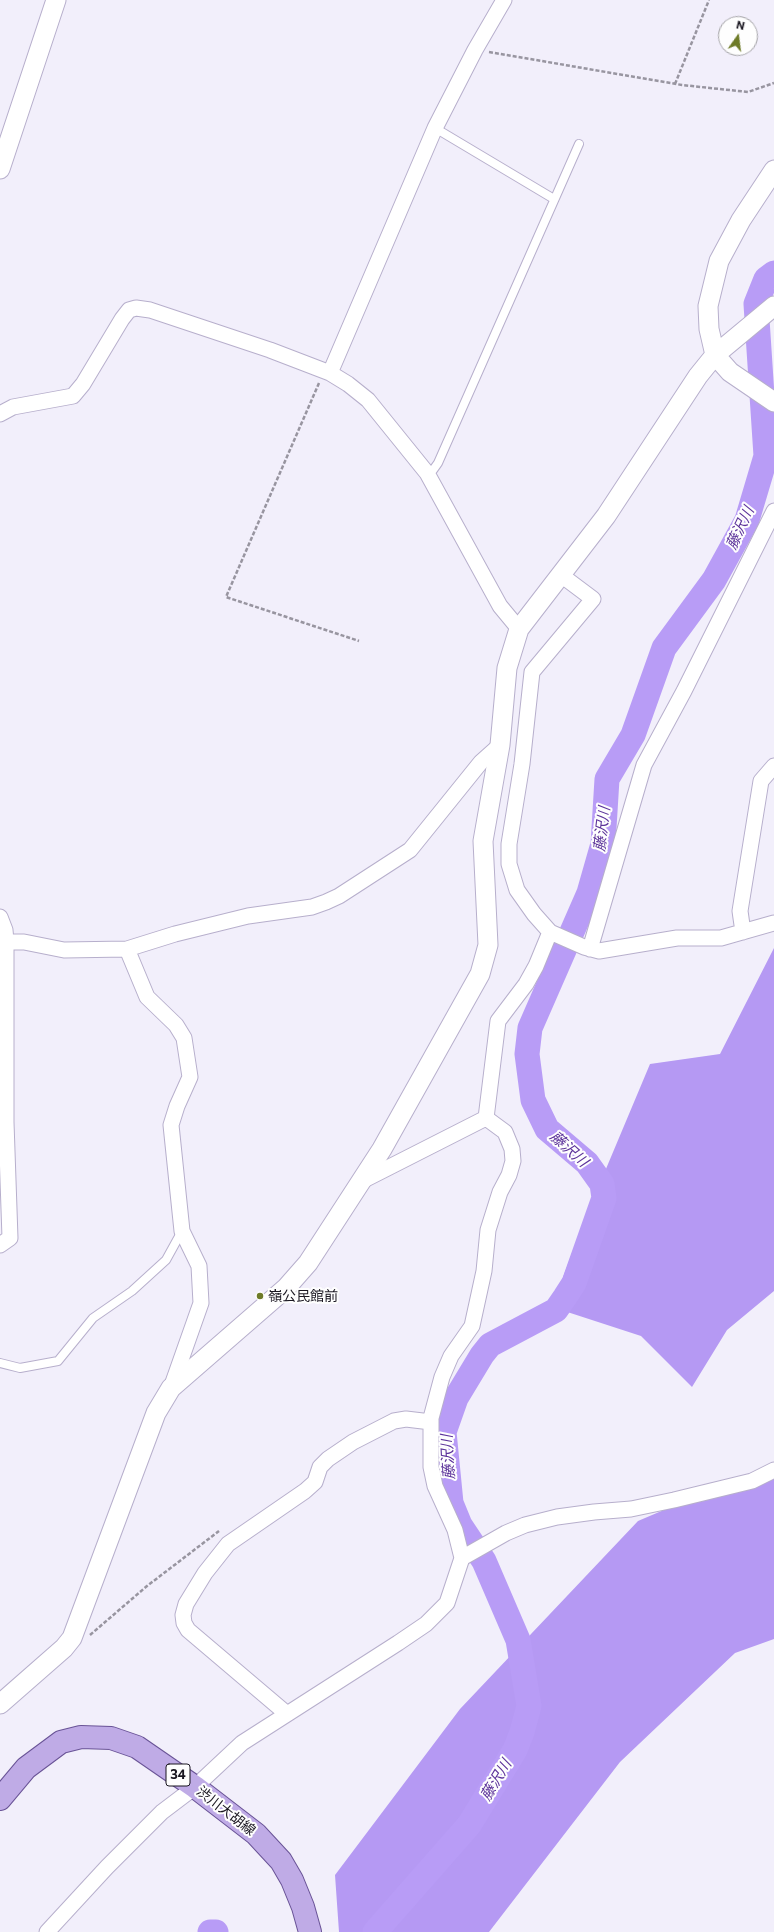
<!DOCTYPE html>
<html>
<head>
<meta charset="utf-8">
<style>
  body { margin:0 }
  #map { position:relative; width:774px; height:1932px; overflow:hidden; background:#f2effb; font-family:Commissioner,sans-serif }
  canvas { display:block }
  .north { position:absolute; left:718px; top:16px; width:40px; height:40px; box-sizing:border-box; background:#fefefe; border:1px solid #a3a2a6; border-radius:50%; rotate:14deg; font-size:11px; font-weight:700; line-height:16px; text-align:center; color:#1a1721 }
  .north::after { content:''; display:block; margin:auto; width:14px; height:18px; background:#6e7b28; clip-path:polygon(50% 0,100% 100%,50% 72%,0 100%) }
</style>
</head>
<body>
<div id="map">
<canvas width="774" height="1932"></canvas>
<div class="north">N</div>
</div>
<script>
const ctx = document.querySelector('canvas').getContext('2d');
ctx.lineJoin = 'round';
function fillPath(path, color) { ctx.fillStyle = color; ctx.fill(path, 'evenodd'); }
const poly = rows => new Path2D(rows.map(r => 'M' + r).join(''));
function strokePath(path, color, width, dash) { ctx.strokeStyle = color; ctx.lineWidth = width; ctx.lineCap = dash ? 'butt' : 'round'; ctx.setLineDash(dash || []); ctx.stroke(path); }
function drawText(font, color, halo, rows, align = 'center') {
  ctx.font = font + ' Commissioner,"Noto Sans JP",sans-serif'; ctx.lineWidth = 4; ctx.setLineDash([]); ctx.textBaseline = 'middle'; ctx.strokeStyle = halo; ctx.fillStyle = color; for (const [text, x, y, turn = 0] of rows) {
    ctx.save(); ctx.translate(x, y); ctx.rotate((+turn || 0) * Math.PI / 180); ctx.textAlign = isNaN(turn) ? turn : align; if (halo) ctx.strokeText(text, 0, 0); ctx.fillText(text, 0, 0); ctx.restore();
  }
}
fillPath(poly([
  [774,948,774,1291,727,1330,692,1387,641,1336,552,1307,582,1226,650,1064,720,1054],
  [774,1463,774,1639,735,1653,620,1762,489,1932,339,1932,335,1875,460,1709,638,1521]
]), '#b599f3');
strokePath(poly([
  [210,1932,216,1932],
  [375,1932,469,1825,515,1750,522,1732,529,1706,518,1640,484,1561,460,1525,451,1503,444,1432,456,1398,482,1355,490,1345,556,1310,565,1297,574,1283,604,1198,602,1184,587,1163,547,1129,533,1100,527,1054,530,1028,589,893,603,844,607,779,633,735,664,648,714,580,747,520,766,456,756,304,766,279,774,273]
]), '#b89cf6', 25);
const service = poly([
  [435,128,554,199],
  [427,473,433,470,438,463,579,144],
  [0,1363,20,1368,58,1361,93,1318,132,1291,166,1260,182,1231]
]);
const minor = poly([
  [330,373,435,128,475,50,504,0],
  [0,414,13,407,73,396,83,384,122,319,129,310,136,308,150,310,270,350,330,373,348,384,368,400,427,473,500,606,519,629],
  [561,575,593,599,532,672,522,764,509,844,509,864,517,890,534,914,550,932,584,947,599,951,677,938,721,938,774,923],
  [0,917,5,930,6,941,6,1122,10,1238,0,1245],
  [743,932,740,911,761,781,774,766],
  [0,942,24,942,64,950,127,949,175,934,248,916,312,907,326,902,339,896,410,850,481,762,500,745],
  [127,949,147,997,176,1025,184,1038,190,1077,177,1106,171,1125,182,1231,199,1266,201,1303,171,1388],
  [590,949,644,765,684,691,774,511],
  [486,1118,498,1021,526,984,536,966,550,932],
  [462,1558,506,1533,525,1525,557,1517,594,1512,631,1509,674,1500,752,1481,774,1470],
  [287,1714,188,1630,184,1623,183,1615,186,1604,205,1573,228,1544,305,1491,315,1482,320,1467,328,1459,353,1442,394,1421,406,1419,431,1422],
  [47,1932,107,1867,162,1812,195,1787,242,1743,398,1643,426,1624,447,1603,462,1558,455,1530,435,1486,431,1467,431,1418,442,1377,451,1356,472,1326,484,1271,488,1230,500,1192,509,1175,513,1161,512,1149,505,1132,486,1118,360,1182]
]);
const tertiary = poly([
  [0,169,56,0],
  [774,170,741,220,719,261,708,306,709,329,715,355,730,372,774,402],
  [0,1704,64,1648,72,1638,156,1413,171,1388,286,1288,308,1263,382,1149,480,974,488,945,483,841,500,745,507,668,519,629,606,516,698,376,715,355,774,306]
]);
const primary = poly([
  [0,1799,26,1768,61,1742,81,1737,111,1738,137,1747,195,1787,256,1834,281,1861,292,1880,303,1907,310,1932]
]);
strokePath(service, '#b7afcc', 10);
strokePath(minor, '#b7afcc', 17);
strokePath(tertiary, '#b7afcc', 21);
strokePath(primary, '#695396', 24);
strokePath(poly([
  [489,52,682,85,748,92,774,83],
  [675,84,709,0],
  [319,383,226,597,359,641],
  [90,1635,147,1586,219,1531]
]), '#9895a0', 2.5, [4, 2]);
strokePath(service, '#fff', 8);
strokePath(minor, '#fff', 15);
strokePath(tertiary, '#fff', 19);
strokePath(primary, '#bfabe6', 22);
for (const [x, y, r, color] of [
  [260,1296,4,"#6e7b28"]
]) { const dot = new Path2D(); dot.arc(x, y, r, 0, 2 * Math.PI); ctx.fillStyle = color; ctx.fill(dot); strokePath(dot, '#fefefe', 1.5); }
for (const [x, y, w] of [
  [178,1775,24]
]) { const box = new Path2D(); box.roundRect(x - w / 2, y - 11, w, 22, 3); ctx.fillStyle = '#fefefe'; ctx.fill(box); strokePath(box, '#1a1721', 1); }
drawText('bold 13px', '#1a1721', null, [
  ["34",178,1775]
]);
drawText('14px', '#1a1721', '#fefefe', [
  ["嶺公民館前",268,1296]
], 'left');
drawText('14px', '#1a1721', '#fefefe', [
  ["渋川大胡線",226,1811,38]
]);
drawText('italic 15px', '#5c339a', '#fefefe', [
  ["藤沢川",740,528,-65],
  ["藤沢川",602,829,-83],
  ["藤沢川",569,1149,42],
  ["藤沢川",448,1457,-93],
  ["藤沢川",496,1780,-59]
]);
</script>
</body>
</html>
